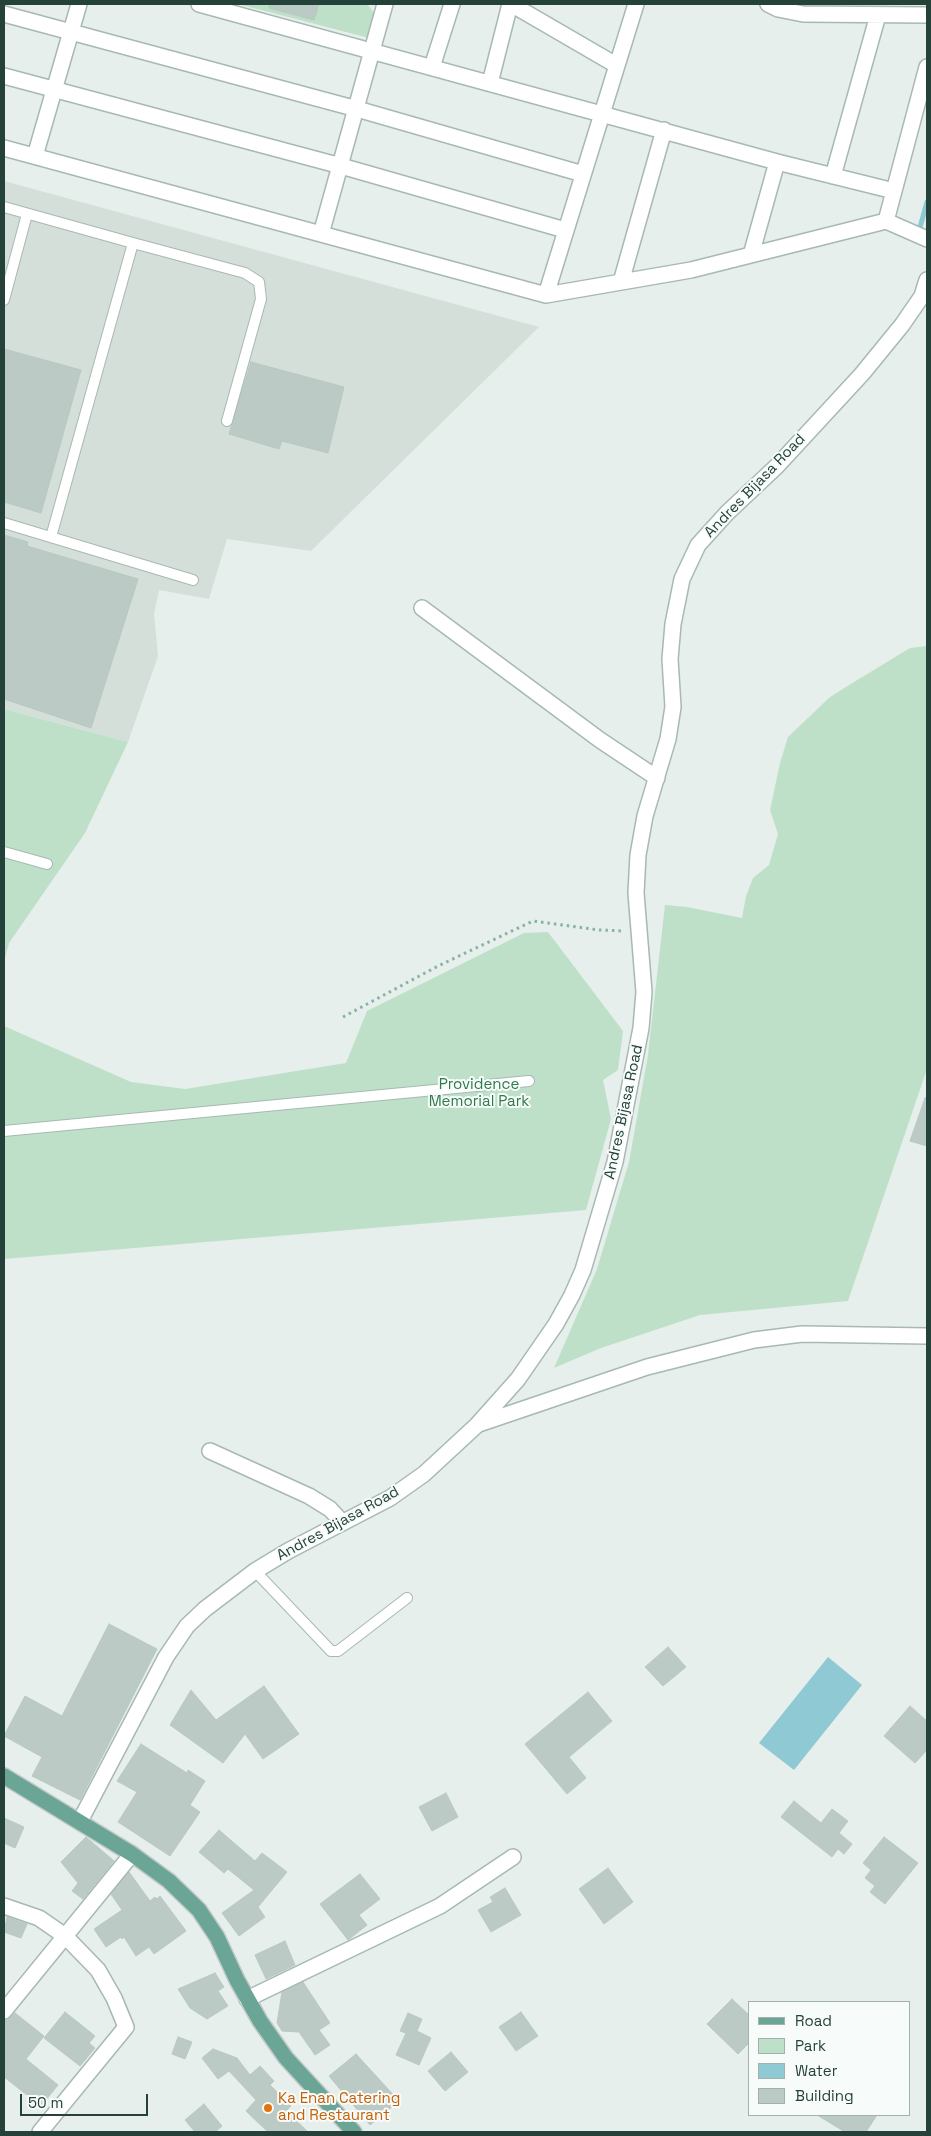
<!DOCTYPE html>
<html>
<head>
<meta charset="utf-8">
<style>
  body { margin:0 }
  #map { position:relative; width:931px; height:2136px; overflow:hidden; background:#e6efeb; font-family:"Space Grotesk",sans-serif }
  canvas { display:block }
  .frame { position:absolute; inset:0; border:5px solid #24423a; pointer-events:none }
  .legend { position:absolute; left:748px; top:2001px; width:162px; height:115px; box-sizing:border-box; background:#f7fbf9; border:1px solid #a3b1ad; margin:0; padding:6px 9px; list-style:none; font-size:15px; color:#24423a }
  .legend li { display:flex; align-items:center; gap:10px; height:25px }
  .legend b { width:25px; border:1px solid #a3b1ad }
  .scale { position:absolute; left:20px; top:2094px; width:128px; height:22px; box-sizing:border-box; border:2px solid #24423a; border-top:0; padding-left:6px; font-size:15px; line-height:18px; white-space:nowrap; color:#24423a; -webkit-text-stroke:4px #f7fbf9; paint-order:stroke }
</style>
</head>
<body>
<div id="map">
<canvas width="931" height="2136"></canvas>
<div class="frame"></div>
<ul class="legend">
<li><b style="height:6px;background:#6aa596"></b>Road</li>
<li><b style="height:14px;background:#bfe0c8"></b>Park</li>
<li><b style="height:14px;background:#8ec9d4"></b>Water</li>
<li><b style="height:14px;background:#bbcac4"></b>Building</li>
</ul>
<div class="scale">50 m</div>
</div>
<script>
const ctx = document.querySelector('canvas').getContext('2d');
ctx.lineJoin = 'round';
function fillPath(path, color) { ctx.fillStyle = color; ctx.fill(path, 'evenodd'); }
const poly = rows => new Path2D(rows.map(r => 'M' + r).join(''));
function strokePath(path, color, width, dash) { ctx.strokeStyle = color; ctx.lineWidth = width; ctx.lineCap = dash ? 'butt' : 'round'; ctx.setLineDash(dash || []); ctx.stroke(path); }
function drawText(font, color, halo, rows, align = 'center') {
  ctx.font = font + ' "Space Grotesk",sans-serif'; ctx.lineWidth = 4; ctx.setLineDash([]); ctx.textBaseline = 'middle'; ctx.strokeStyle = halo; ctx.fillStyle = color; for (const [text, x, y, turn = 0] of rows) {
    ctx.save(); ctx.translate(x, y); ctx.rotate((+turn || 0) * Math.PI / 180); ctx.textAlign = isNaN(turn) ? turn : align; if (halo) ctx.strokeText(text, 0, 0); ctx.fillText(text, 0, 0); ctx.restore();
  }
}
fillPath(poly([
  [4,181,539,327,311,551,227,539,209,599,159,590,154,614,158,656,128,742,4,709]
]), '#d4dfda');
fillPath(poly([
  [238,4,367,4,375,14,369,38],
  [927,646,927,1069,848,1301,700,1315,601,1348,554,1368,597,1269,629,1162,648,1055,665,905,687,907,742,918,746,896,753,878,769,865,778,834,770,810,780,763,788,737,830,697,854,682,910,648],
  [4,709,128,742,85,833,9,943,4,962],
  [548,932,623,1031,618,1070,603,1080,611,1119,586,1210,4,1259,4,1026,131,1082,185,1089,346,1063,367,1011,524,933]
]), '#bfe0c8');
fillPath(poly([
  [828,1657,862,1685,794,1770,759,1743]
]), '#8ec9d4');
strokePath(poly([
  [919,231,927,202]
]), '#8ec9d4', 5);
const building = poly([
  [270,4,319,4,314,20,269,8,270,4],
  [4,349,81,370,41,513,4,502,4,349],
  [251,362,344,387,328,453,282,441,279,449,229,434,251,362],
  [4,535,28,542,27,546,138,579,91,728,4,699,4,535],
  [925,1098,927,1098,927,1146,910,1141,925,1098],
  [109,1624,157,1649,80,1800,32,1776,42,1757,4,1736,25,1696,62,1716,109,1624],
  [668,1647,686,1667,663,1686,645,1667,668,1647],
  [264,1686,299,1734,263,1759,245,1734,223,1763,170,1725,191,1690,216,1720,264,1686],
  [588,1692,612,1721,569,1757,586,1778,567,1794,525,1744,588,1692],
  [910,1706,927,1721,927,1750,915,1763,884,1736,910,1706],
  [141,1744,187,1773,188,1770,205,1781,190,1805,200,1812,170,1856,118,1822,137,1792,117,1781,141,1744],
  [446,1793,458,1817,432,1831,419,1807,446,1793],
  [794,1801,821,1823,832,1809,848,1821,839,1833,852,1844,844,1854,838,1849,832,1857,781,1817,794,1801],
  [4,1818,24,1827,15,1848,4,1843,4,1818],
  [219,1830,255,1861,262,1853,287,1872,258,1907,265,1917,239,1936,222,1913,254,1890,228,1869,224,1873,199,1852,219,1830],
  [86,1837,114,1861,83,1899,72,1891,78,1883,61,1862,86,1837],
  [884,1837,918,1863,885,1904,870,1892,875,1886,865,1878,871,1870,863,1863,884,1837],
  [608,1868,633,1902,604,1924,579,1889,608,1868],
  [129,1872,150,1901,155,1897,157,1899,160,1896,186,1931,154,1954,149,1947,136,1956,124,1937,122,1939,121,1937,106,1947,94,1929,122,1910,111,1894,129,1872],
  [360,1874,380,1899,359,1915,367,1925,348,1940,320,1904,360,1874],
  [505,1888,521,1915,491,1932,478,1910,493,1902,490,1897,505,1888],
  [7,1917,27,1924,21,1938,4,1932,7,1917],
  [285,1941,295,1965,266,1979,255,1955,285,1941],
  [215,1973,224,1987,218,1991,228,2006,207,2019,190,2008,178,1989,215,1973],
  [303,1982,330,2023,319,2030,330,2045,315,2055,299,2032,282,2031,277,2023,282,1992,303,1982],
  [732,1999,750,2016,750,2042,738,2054,707,2024,732,1999],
  [65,2012,95,2036,89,2043,95,2048,80,2066,44,2038,65,2012],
  [521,2012,538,2036,516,2051,499,2027,521,2012],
  [15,2013,44,2036,26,2059,58,2085,41,2106,4,2077,4,2020,8,2020,15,2013],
  [408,2013,422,2019,417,2031,431,2038,419,2065,396,2055,406,2033,400,2031,408,2013],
  [178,2037,192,2042,185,2059,172,2054,178,2037],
  [213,2049,237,2058,250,2075,260,2066,274,2081,270,2085,291,2106,286,2111,308,2132,268,2132,246,2111,256,2100,229,2071,218,2079,202,2058,213,2049],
  [451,2052,468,2072,445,2091,428,2071,451,2052],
  [356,2054,399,2101,370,2125,329,2076,356,2054],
  [204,2104,222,2126,215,2132,195,2132,185,2120,204,2104],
  [817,2115,877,2115,866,2132,845,2132,817,2115]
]);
fillPath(building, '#bbcac4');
strokePath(building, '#b8c9c2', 1);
const lane = poly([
  [4,207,133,243],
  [4,300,27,214],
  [4,523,193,580],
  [51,537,133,243,245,273,259,282,261,299,227,421],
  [4,852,47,864],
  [4,1131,529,1081],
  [255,1571,331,1651,338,1651,407,1598]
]);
const street = poly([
  [199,4,777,162,894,191],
  [511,4,616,65],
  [768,4,778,9,803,14,927,15],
  [4,14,357,109,583,174],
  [432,67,452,4],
  [4,76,341,166,565,230],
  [490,83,510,4],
  [4,148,546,295,691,270,886,221,927,67],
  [35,156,79,4],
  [833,176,878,15],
  [886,221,927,239],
  [321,234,385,4],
  [751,255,777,162],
  [621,282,664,130],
  [546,295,636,4],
  [422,608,600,740,657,778],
  [479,1424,647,1367,754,1340,802,1334,927,1336],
  [210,1451,309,1496,330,1509,342,1522],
  [80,1821,166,1657,187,1626,205,1609,255,1571,288,1551,390,1498,424,1474,477,1425,518,1379,556,1324,572,1295,583,1270,615,1162,641,1028,644,992,636,893,638,855,645,816,668,739,673,707,670,659,673,624,682,579,698,545,727,513,777,466,862,374,902,325,922,296,927,280],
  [4,1906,39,1918,65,1936,98,1970,114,1998,126,2027,40,2132],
  [247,1999,440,1906,513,1857],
  [4,2011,132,1854]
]);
const primary = poly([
  [4,1776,132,1854,169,1881,199,1910,217,1937,237,1980,260,2021,286,2058,354,2132]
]);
strokePath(lane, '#a8b8b2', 12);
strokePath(street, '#a8b8b2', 18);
strokePath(primary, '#c2cac8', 18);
strokePath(poly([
  [343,1017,438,966,533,921,599,930,624,931]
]), '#86b3a5', 3, [2.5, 4]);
strokePath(lane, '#fff', 10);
strokePath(street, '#fff', 15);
strokePath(primary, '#6aa596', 15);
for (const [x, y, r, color] of [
  [268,2108,5,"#e8710a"]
]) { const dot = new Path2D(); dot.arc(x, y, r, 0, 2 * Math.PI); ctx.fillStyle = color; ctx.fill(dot); strokePath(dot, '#f7fbf9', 2); }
drawText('15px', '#24423a', '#f7fbf9', [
  ["Andres Bijasa Road",755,486,-46],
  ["Andres Bijasa Road",624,1112,-78],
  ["Andres Bijasa Road",338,1524,-29]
]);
drawText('15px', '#2d7a4b', '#f7fbf9', [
  ["Providence",479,1085],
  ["Memorial Park",479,1102]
]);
drawText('15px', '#c56008', '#f7fbf9', [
  ["Ka Enan Catering",278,2099],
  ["and Restaurant",278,2116]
], 'left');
</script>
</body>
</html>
